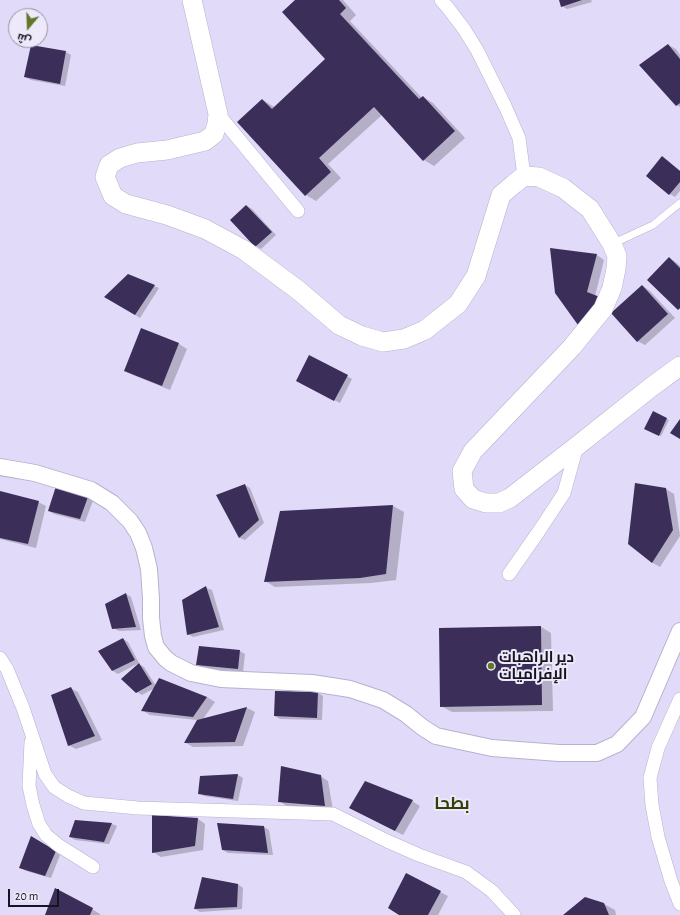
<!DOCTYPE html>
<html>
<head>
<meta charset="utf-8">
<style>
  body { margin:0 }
  #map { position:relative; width:680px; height:915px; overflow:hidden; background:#e1daf8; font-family:"Alegreya Sans",Cairo,sans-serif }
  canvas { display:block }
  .north { position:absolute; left:8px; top:8px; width:40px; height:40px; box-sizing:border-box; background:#ede9fb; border:1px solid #9794a3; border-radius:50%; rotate:199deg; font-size:11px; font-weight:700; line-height:16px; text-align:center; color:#16141e }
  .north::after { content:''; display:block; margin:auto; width:14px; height:18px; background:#627828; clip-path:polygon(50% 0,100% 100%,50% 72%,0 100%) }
  .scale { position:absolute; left:8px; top:889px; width:51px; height:18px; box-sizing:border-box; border:2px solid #16141e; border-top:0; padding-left:5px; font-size:12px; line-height:14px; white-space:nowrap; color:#16141e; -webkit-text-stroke:3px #ede9fb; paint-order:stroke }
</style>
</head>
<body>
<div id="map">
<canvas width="680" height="915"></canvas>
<div class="north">ش</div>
<div class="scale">20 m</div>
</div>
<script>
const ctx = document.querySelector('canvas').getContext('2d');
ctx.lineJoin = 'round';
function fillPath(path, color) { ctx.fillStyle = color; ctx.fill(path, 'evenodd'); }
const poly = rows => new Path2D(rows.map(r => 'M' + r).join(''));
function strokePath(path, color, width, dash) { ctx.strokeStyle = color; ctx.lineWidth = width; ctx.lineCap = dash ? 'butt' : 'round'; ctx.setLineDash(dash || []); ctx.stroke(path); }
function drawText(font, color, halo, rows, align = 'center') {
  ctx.font = font + ' "Alegreya Sans",Cairo,sans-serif'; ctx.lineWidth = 4; ctx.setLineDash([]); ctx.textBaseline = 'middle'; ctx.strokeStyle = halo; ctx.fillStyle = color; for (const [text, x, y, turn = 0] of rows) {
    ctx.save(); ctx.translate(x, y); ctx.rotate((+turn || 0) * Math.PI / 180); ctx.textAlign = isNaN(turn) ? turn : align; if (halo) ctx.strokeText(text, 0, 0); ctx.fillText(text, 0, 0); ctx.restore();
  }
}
fillPath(poly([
  [296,0,343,0,356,15,350,21,422,98,423,97,433,103,465,138,434,166,424,160,382,115,328,164,341,178,316,201,306,195,263,100,274,107,327,59],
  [560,0,591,0,592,2,567,9,562,6],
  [668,45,676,49,680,55,680,107,677,105],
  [66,52,71,55,65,86,31,80,25,77],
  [667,160,680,171,680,191,675,197,670,194],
  [247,206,252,209,276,235,261,249,256,246],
  [597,255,604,260,595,296,556,292],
  [669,258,677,263,680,266,680,309,679,309],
  [154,286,159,288,140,318,106,297],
  [643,286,650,291,675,318,645,345,637,341],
  [142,330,179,344,187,349,170,390,133,375,125,371],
  [347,376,352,379,340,403,302,384],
  [653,413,669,420,661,436,646,428],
  [58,485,94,498,85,522,54,514,49,511],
  [245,485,250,488,264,523,245,540,240,538,217,495],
  [666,489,674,494,680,536,660,567,653,563,629,543],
  [0,492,38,502,46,506,36,548,0,539],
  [393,506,404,512,396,580,371,583,275,587,265,581,280,512],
  [206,588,212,590,224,630,193,637,188,634,183,601],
  [126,594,131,597,141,630,119,631,113,628],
  [541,627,551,633,553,711,452,712,441,706],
  [123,639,128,642,139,663,118,674,113,671,100,651],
  [240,651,245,654,243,672,203,668,198,665],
  [139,664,144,667,156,686,160,679,207,697,215,702,203,719,247,708,255,712,243,746,193,747,186,743,197,720,150,715,142,710,155,688,142,695,137,692],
  [70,688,78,692,102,740,76,749,68,745],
  [318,693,323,696,322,720,280,719,275,716],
  [238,775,243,778,238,801,204,796,199,793,201,776],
  [320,776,328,781,333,810,287,806,279,801],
  [412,801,420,806,403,835,358,812],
  [198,819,205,824,203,850,161,857,153,852],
  [75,821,112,824,117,826,109,844,75,840,70,837],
  [218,824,264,827,269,830,273,855,228,853,223,850],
  [32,838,60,855,51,878,26,871,21,868],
  [203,878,238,884,243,888,242,909,200,912,195,909],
  [440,892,448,896,438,915,400,915],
  [604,904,615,910,616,915,565,915],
  [92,909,100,914,100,915,46,915]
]), '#0003');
fillPath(poly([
  [295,0,339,0,346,8,340,14,419,99,423,96,455,131,423,161,374,107,319,158,331,172,305,196,237,122,262,99,272,109,325,59,282,12],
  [559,0,582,0,561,7],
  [668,44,680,59,680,103,676,106,639,65],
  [31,45,66,51,60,84,24,77],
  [662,156,680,171,680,182,669,195,646,176],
  [246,205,272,232,255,247,230,220],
  [550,248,597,254,587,292,605,299,578,325,555,293],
  [669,257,680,268,680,308,678,310,647,280],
  [128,274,155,285,135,315,104,297],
  [642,285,668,314,637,342,611,313],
  [141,328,179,343,162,386,124,371],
  [309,355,348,375,334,401,296,381],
  [653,411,667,418,659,436,644,429],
  [680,419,680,439,670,433],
  [57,483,89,494,80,519,48,511],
  [635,483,666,488,673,530,652,563,628,544],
  [245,484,259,520,239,538,216,495],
  [0,491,39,501,28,544,0,538],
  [393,505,386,574,360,578,264,582,280,511],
  [206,586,219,627,187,635,182,600],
  [126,593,136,627,112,629,105,604],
  [541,626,542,705,440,707,439,628],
  [123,638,135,660,112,671,98,651],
  [199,646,240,650,238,669,196,665],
  [139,663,152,684,136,693,121,679],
  [159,678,207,697,193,717,141,711],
  [71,687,95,736,68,746,51,695],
  [275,691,318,692,317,718,274,716],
  [247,707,235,742,184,743,197,720],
  [281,766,321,775,325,806,278,802],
  [238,774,233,799,198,794,200,776],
  [365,781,413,800,395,831,349,808],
  [152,815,198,818,195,846,152,853],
  [75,820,112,823,104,842,69,837],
  [217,823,264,826,268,853,222,850],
  [31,836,56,851,45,876,19,868],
  [406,873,441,891,428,915,399,915,388,908],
  [202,877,238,884,237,907,194,909],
  [55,888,93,908,90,915,45,915],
  [585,897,604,903,609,915,563,915]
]), '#3b2f59');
const service = poly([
  [612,244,653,225,680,203]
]);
const minor = poly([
  [441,0,448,8,464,29,477,50,505,106,519,138,524,176],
  [218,114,298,211],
  [509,574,539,531,564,493,577,446],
  [0,658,7,669,23,708,45,774,54,787,68,796,84,803,138,808,333,814,387,841,419,855,466,872,492,891,514,915],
  [680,699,658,748,650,778,652,805,658,837,671,881,680,904],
  [31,742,29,786,33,805,39,824,46,835,58,845,93,867]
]);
const tertiary = poly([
  [0,467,35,473,91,490,112,503,130,521,138,533,144,548,149,569,151,599,151,618,153,636,156,647,165,658,171,663,191,673,221,679,312,683,350,689,383,700,406,714,422,727,436,736,492,748,559,753,597,753,617,744,643,717,680,631]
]);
const secondary = poly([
  [192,0,218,114,217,124,214,134,205,141,167,150,137,153,120,158,109,165,105,177,113,196,126,204,167,215,205,229,244,250,298,290,339,325,362,336,383,342,404,339,425,330,458,304,476,276,501,195,514,184,524,176,539,177,563,188,590,209,612,244,617,256,616,269,612,288,603,309,572,347,473,451,462,471,464,489,473,499,486,503,499,503,510,498,577,446,650,388,680,366]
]);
strokePath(service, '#b8b1ce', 8);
strokePath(minor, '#b8b1ce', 14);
strokePath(tertiary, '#b8b1ce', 18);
strokePath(secondary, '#b8b1ce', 20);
strokePath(service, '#fff', 7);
strokePath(minor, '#fff', 13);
strokePath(tertiary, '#fff', 16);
strokePath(secondary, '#fff', 19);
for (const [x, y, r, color] of [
  [491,666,4,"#627828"]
]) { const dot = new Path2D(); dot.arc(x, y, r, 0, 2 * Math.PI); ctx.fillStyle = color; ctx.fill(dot); strokePath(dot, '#ede9fb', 1.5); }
drawText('bold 15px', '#16141e', '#ede9fb', [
  ["دير الراهبات",499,657],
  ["الإفراميات",499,674]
], 'left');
drawText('bold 17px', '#324006', '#ede9fb', [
  ["بطحا",452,804]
]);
</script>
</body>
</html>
